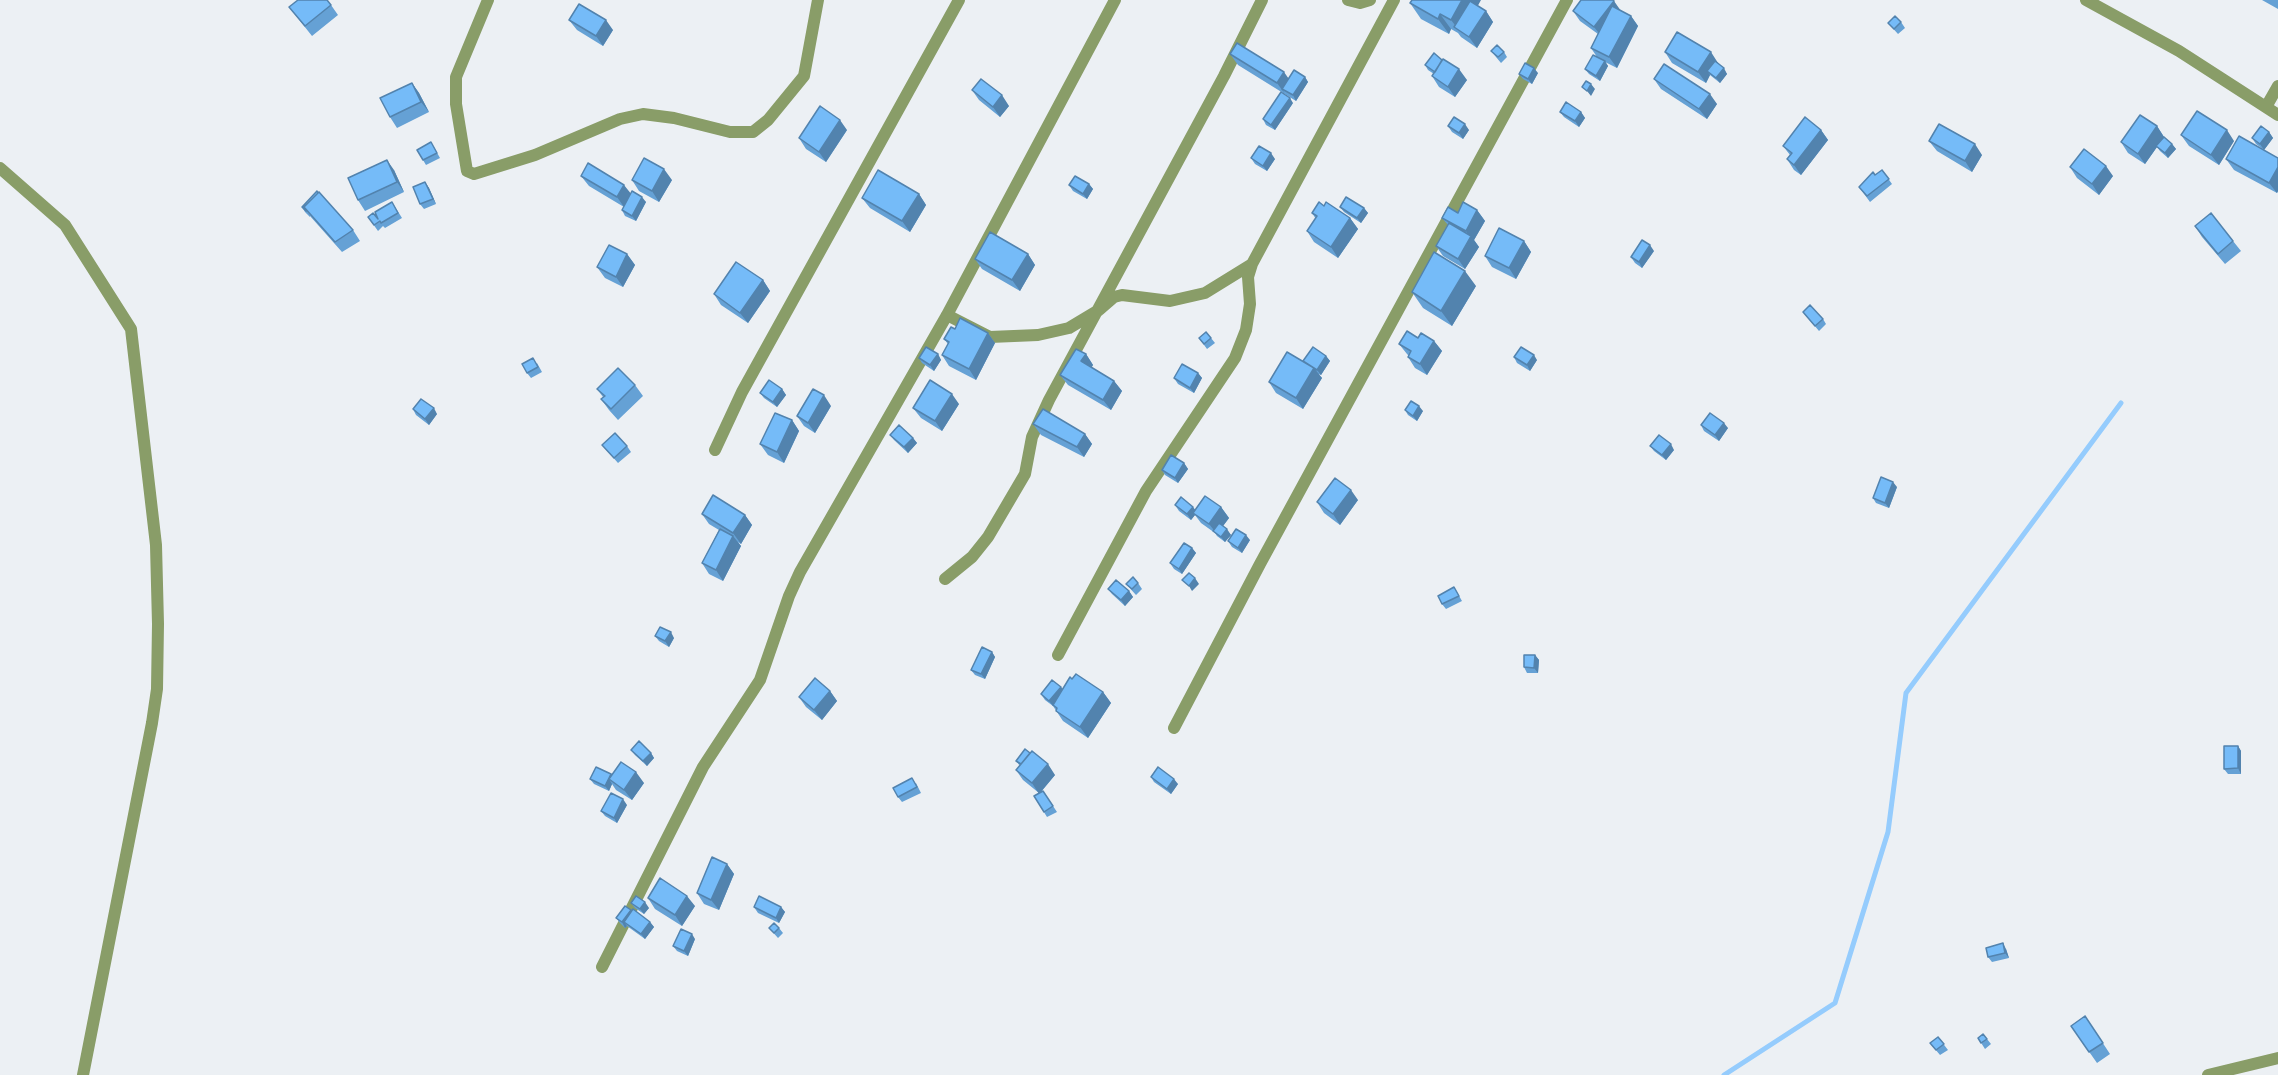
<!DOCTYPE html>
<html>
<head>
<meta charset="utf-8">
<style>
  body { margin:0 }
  canvas { display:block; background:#ecf0f4 }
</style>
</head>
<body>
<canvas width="2278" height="1075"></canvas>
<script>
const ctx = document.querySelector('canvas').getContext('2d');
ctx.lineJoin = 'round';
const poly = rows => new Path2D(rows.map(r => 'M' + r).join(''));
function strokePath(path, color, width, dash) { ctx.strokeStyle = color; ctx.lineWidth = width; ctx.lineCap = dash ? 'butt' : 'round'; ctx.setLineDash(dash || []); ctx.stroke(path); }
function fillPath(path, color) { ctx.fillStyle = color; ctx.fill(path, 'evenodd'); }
strokePath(poly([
  [1724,1075,1835,1003,1888,832,1906,693,2121,403]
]), '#95ccfd', 5);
strokePath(poly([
  [488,0,456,77,456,104,467,171,474,174,535,155,620,119,643,114,674,118,730,132,753,132,768,120,804,76,818,0],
  [1348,0,1360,3,1370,0],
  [2086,0,2179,51,2278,115],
  [2266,107,2278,86],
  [947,315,990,337,1038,335,1069,328,1099,310,1114,297,1122,295,1170,301,1205,293,1252,264],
  [715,450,742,392,959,0],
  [945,579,972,557,988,537,1025,474,1032,437,1049,400,1224,76,1262,0],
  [1058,655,1146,491,1235,358,1246,330,1250,304,1248,277,1252,264,1394,0],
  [1174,728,1260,564,1567,0],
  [602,967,703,767,760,680,789,596,800,572,947,315,1115,0],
  [2208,1075,2278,1058]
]), '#899d68', 12);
strokePath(poly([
  [0,168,65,225,131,329,156,545,158,624,157,689,152,723,83,1075]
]), '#899d68', 12);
fillPath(poly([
  [2262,0,2278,0,2278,9],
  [1410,3,1478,6,1486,11,1493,22,1477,48,1461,37,1458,33,1451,29,1449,34,1421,19],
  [331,5,338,15,312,36,289,7],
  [1573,11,1621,11,1631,16,1638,26,1617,68,1605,62,1608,66,1600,81,1589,74,1585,69,1597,57,1591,48,1598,34,1580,21],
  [569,20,613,30,603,46,577,30],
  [1901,22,1905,28,1898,34,1888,23],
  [1491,51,1504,52,1507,57,1501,63],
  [1665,52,1718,63,1727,74,1720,83,1710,75,1706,83,1672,63],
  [1230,54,1288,78,1305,77,1308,82,1296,101,1238,65],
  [1425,65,1467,80,1455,97,1439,87,1432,76,1434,74,1428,70],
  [1538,73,1532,84,1523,79,1519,74],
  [1654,79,1717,104,1707,119,1661,89],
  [412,83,419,93,429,112,397,128,390,117],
  [972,90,1009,106,1000,117,979,100],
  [1293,103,1275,130,1266,125,1263,119],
  [1560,112,1581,112,1585,118,1579,127,1564,117],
  [1448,126,1469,130,1463,139,1452,132],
  [2157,126,2164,137,2172,144,2176,149,2168,158,2160,151,2157,147,2145,164,2128,153,2121,142],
  [847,130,826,162,806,149,799,138],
  [1821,130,1828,140,1801,175,1794,170,1787,159,1790,155,1783,146],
  [2269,132,2273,138,2264,150,2256,144,2252,138],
  [2181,135,2234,141,2219,165,2189,146],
  [1929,141,1982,155,1972,172,1937,151],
  [431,142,440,158,426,165,423,160],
  [1251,158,1275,159,1267,171,1255,164],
  [2278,158,2278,191,2277,193,2234,170,2226,159],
  [2070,167,2113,176,2099,195,2077,178],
  [394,170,404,192,365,211,358,200],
  [1882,170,1892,184,1870,202,1859,187],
  [581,176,631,194,646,202,636,221,625,216,622,210,624,207,589,186],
  [632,180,672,180,659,202,639,191],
  [425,182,429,188,436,204,424,209,420,204],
  [1089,184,1093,189,1087,199,1073,191,1069,185],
  [318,193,353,230,360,241,342,252,310,216,310,217,305,212,302,207],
  [919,194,926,205,910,232,870,208,862,198],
  [392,202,402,218,385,228,383,226,378,231,368,217,378,219],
  [1324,206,1350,218,1358,229,1338,258,1314,242,1307,231,1316,219,1312,213],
  [1340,207,1364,208,1368,213,1361,223,1344,212],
  [1477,210,1485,221,1474,240,1479,247,1465,269,1443,256,1436,246,1448,225,1442,218,1458,213],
  [2195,226,2233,241,2241,251,2225,264,2202,237],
  [1524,241,1531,252,1516,279,1492,267,1485,256],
  [1654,251,1642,268,1635,263,1631,257],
  [627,254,635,265,623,287,605,278,597,267],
  [1028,254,1035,265,1020,291,982,269,975,259],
  [763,280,770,291,748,323,721,305,714,294],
  [1476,286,1452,326,1423,308,1412,292],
  [1803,312,1823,319,1826,324,1819,331],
  [955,329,988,333,995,343,976,380,949,366,942,355,948,344,944,339],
  [1199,338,1211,338,1215,343,1207,349],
  [1418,338,1434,341,1442,351,1427,375,1415,368,1408,357,1409,356,1407,354,1399,344],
  [938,354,941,360,934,371,922,363,919,358],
  [1086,354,1093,365,1091,367,1114,381,1122,391,1111,410,1068,385,1060,375],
  [1326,356,1330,361,1321,375,1318,374,1322,378,1303,409,1276,393,1269,382,1304,362],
  [1514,357,1537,360,1530,371,1517,363],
  [537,363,542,372,531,378,527,373],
  [1198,373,1202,378,1194,393,1178,384,1174,378],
  [635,385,643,396,618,420,609,410,601,399,603,397,597,389],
  [782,389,786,395,777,407,764,398,760,393],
  [959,404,942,431,921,418,913,408],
  [831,406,815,433,804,426,797,416],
  [413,409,437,414,429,425,416,415],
  [1405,410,1423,411,1417,421,1408,415],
  [792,420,799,431,784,463,768,455,760,444],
  [1033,424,1085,434,1092,444,1084,457,1041,435],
  [1701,425,1728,428,1719,441,1704,431],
  [890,435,913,438,917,443,908,453,894,440],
  [602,445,627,446,631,452,618,463],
  [1650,446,1674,450,1666,460,1654,451],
  [1184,463,1188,469,1178,483,1165,475,1162,470],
  [1897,487,1889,508,1876,503,1873,498],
  [1358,500,1340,525,1324,513,1317,502],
  [1175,505,1195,510,1221,507,1229,518,1223,526,1231,535,1225,542,1217,536,1215,533,1201,523,1195,515,1191,520,1179,511],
  [702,514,745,515,752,525,741,544,738,542,741,546,723,581,709,574,702,563,719,530,709,524],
  [1250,540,1242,553,1232,547,1228,541],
  [1192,548,1196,553,1182,574,1174,569,1170,563],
  [1138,583,1142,589,1136,595,1126,584],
  [1454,587,1462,601,1446,609,1442,604],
  [1108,589,1129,591,1133,597,1125,606,1112,594],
  [655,636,674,638,669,647,659,641],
  [992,652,995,657,985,679,975,675,971,670],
  [1535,655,1539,660,1538,673,1527,673,1524,667],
  [1062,689,1103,692,1111,703,1088,738,1063,721,1053,706,1045,700,1041,694],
  [830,691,837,701,822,720,806,707,799,697],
  [2238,746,2241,751,2241,774,2228,774,2224,769],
  [631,750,651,753,654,758,647,766,635,755],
  [1016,761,1055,775,1041,792,1043,791,1057,812,1047,817,1034,796,1039,793,1023,780,1016,770,1020,766],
  [611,774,612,775,644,783,632,800,616,790,612,784,609,791,594,784,590,779],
  [1151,777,1178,784,1171,794,1154,782],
  [916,783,921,793,902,802,898,797],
  [627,805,617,823,605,816,601,811],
  [727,864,734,874,719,910,704,904,697,893],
  [648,898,695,906,682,926,655,909],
  [631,903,649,908,644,914,635,908],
  [754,907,781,907,785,912,779,923,758,913],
  [631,910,650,922,654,927,645,939,627,926,625,928,620,923,616,918],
  [769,928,779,928,783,933,778,938],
  [695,939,688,956,677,951,673,946],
  [2006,949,2009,958,1992,962,1988,957],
  [2085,1016,2110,1054,2097,1063,2071,1026],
  [1983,1034,1991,1044,1985,1049,1978,1038],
  [1938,1037,1948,1050,1940,1055,1930,1043]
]), '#65a1d5');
fillPath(poly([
  [1462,0,1481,0,1463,33,1458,29,1451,20],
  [1614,1,1621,11,1602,37,1594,27],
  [1486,11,1493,22,1477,48,1469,37],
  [1440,14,1451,29,1449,34,1438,19],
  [1631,16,1638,26,1617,68,1609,57],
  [606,20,613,30,603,46,596,36],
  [1711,52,1718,63,1711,74,1707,71,1710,75,1706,83,1698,72],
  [1605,61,1608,66,1600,81,1596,76],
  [1534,68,1538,73,1532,84,1528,79],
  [1724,68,1727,74,1720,83,1716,78],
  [1459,69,1467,80,1455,97,1448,87],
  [1284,72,1291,82,1282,89,1285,94,1277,83],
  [1305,77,1308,82,1296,101,1293,95],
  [412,83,419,93,429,112,421,102],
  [1591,84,1595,89,1591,96,1587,91],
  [1710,94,1717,104,1707,119,1699,109],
  [1002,95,1009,106,1000,117,993,107],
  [1290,98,1293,103,1275,130,1271,125],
  [1581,112,1585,118,1579,127,1575,121],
  [840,120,847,130,826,162,819,152],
  [1465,124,1469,130,1463,139,1459,133],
  [2157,126,2164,137,2145,164,2138,154],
  [1821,130,1828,140,1801,175,1794,165],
  [2227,130,2234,141,2219,165,2211,155],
  [2269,132,2273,138,2264,150,2260,144],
  [1975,144,1982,155,1972,172,1965,161],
  [2172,144,2176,149,2168,158,2165,153],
  [1271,153,1275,159,1267,171,1263,166],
  [387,160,394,170,404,192,397,182],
  [2106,166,2113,176,2099,195,2092,184],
  [2278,167,2278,191,2277,193,2269,183],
  [664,169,672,180,659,202,652,191],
  [425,182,429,188,436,204,433,199],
  [1089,184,1093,189,1087,199,1083,194],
  [624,185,632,195,624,207,617,197],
  [919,194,926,205,910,232,902,221],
  [642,197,646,202,636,221,632,216],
  [1364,208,1368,213,1361,223,1357,218],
  [1477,210,1485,221,1474,240,1479,247,1465,269,1458,259,1470,238,1466,231],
  [1350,218,1358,229,1338,258,1331,247],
  [1524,241,1531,252,1516,279,1509,268],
  [1650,245,1654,251,1642,268,1639,262],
  [627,254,635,265,623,287,616,277],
  [1028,254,1035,265,1020,291,1012,280],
  [1465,271,1476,286,1452,326,1441,311],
  [763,280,770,291,748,323,740,313],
  [988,333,995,343,976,380,969,369],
  [1434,341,1442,351,1427,375,1420,364],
  [938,354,941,360,934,371,930,365],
  [1086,354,1093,365,1089,372,1081,361],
  [1534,355,1537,360,1530,371,1527,365],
  [1326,356,1330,361,1321,375,1317,370],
  [1314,368,1322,378,1303,409,1296,398],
  [1198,373,1202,378,1194,393,1190,388],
  [1114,381,1122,391,1111,410,1103,400],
  [782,389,786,395,777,407,773,402],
  [952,394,959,404,942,431,935,421],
  [824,395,831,406,815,433,808,423],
  [1419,406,1423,411,1417,421,1413,416],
  [434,408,437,414,429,425,425,419],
  [792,420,799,431,784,463,777,452],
  [1724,423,1728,428,1719,441,1715,435],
  [1085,434,1092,444,1084,457,1077,447],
  [913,438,917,443,908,453,904,447],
  [1671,444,1674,450,1666,460,1662,455],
  [1184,463,1188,469,1178,483,1175,478],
  [1893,482,1897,487,1889,508,1885,503],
  [1351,490,1358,500,1340,525,1333,514],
  [1193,507,1197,512,1193,513,1195,515,1191,520,1187,514],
  [1221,507,1229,518,1217,534,1209,524],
  [745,515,752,525,741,544,733,533],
  [1227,529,1231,535,1225,542,1221,537],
  [1246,535,1250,540,1242,553,1238,548],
  [733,536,741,546,723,581,716,570],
  [1192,548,1196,553,1182,574,1179,569],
  [1195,578,1199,584,1192,591,1189,586],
  [1129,591,1133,597,1125,606,1121,600],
  [671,632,674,638,669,647,665,641],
  [992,652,995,657,985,679,981,674],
  [1535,655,1539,660,1538,673,1534,668],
  [1061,687,1065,692,1053,706,1049,701],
  [830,691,837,701,822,720,814,710],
  [1103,692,1111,703,1088,738,1080,727],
  [2238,746,2241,751,2241,774,2238,768],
  [651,753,654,758,647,766,643,761],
  [1048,764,1055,775,1039,794,1032,783],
  [636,772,644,783,632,800,624,790],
  [611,774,614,779,609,779,612,784,609,791,605,786],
  [1174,779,1178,784,1171,794,1167,789],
  [623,799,627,805,617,823,614,818],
  [727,864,734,874,719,910,711,900],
  [687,896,695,906,682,926,675,915],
  [645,902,649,908,644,914,640,909],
  [781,907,785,912,779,923,776,918],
  [631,910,635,915,624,922,627,926,625,928,622,922],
  [650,922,654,927,645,939,641,934],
  [692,934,695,939,688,956,684,951],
  [2003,943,2006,949,2009,958,2005,953]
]), '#5283ae');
const building = poly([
  [298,0,327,0,331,5,305,26,289,7,298,0],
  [1412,0,1462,0,1451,20,1440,14,1438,19,1410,3,1412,0],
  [1581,0,1613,0,1614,1,1594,27,1573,11,1581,0],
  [1470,1,1486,11,1469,37,1454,27,1470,1],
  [579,4,606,20,596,36,569,20,579,4],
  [1612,6,1631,16,1609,57,1591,48,1612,6],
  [1895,16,1901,22,1894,29,1888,23,1895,16],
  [1677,32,1711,52,1698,72,1665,52,1677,32],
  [1237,43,1284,72,1277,83,1230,54,1237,43],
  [1497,45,1504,52,1498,57,1491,51,1497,45],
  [1434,53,1442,60,1435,72,1425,65,1434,53],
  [1593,55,1605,61,1596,76,1585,69,1593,55],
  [1443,59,1459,69,1448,87,1432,76,1443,59],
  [1715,61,1724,68,1716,78,1707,71,1715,61],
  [1525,63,1534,68,1528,79,1519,74,1525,63],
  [1664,64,1710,94,1699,109,1654,79,1664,64],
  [1294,70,1305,77,1293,95,1282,89,1294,70],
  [981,79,1002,95,993,107,972,90,981,79],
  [1586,81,1591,84,1587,91,1582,87,1586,81],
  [412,83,421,102,390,117,380,98,412,83],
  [1281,92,1290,98,1271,125,1263,119,1281,92],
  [1566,102,1581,112,1575,121,1560,112,1566,102],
  [820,106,840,120,819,152,799,138,820,106],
  [2197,111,2227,130,2211,155,2181,135,2197,111],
  [2140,115,2157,126,2138,154,2121,142,2140,115],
  [1454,117,1465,124,1459,133,1448,126,1454,117],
  [1805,117,1821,130,1794,165,1787,159,1792,153,1783,146,1805,117],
  [1939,124,1975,144,1965,161,1929,141,1939,124],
  [2261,126,2269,132,2260,144,2252,138,2261,126],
  [2239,136,2278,158,2278,167,2269,183,2226,159,2239,136],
  [2164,137,2172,144,2165,153,2156,146,2164,137],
  [431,142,437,153,423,160,417,150,431,142],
  [1259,146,1271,153,1263,166,1251,158,1259,146],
  [2084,149,2106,166,2092,184,2070,167,2084,149],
  [644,158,664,169,652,191,632,180,644,158],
  [387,160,397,182,358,200,348,178,387,160],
  [588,163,624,185,617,197,581,176,588,163],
  [878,170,919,194,902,221,862,198,878,170],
  [1882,170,1889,179,1867,196,1859,187,1873,172,1875,175,1882,170],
  [1075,176,1089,184,1083,194,1069,185,1075,176],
  [425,182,433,199,420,204,413,187,425,182],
  [317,191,318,193,304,207,307,211,306,211,302,207,317,191],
  [632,191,642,197,632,216,622,210,632,191],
  [319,192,353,230,335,242,304,207,319,192],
  [1346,197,1364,208,1357,218,1340,207,1346,197],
  [392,202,398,213,381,223,380,221,374,225,368,217,373,213,378,219,375,212,392,202],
  [1319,202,1324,206,1326,202,1350,218,1331,247,1307,231,1317,216,1312,213,1319,202],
  [1463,202,1477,210,1466,231,1442,218,1448,207,1458,213,1463,202],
  [2211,213,2233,241,2218,254,2195,226,2211,213],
  [1449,223,1471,236,1458,259,1436,246,1449,223],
  [1499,228,1524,241,1509,268,1485,256,1499,228],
  [990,232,1028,254,1012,280,975,259,990,232],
  [1642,240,1650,245,1639,262,1631,257,1642,240],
  [609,245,627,254,616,277,597,267,609,245],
  [1434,252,1465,271,1441,311,1412,292,1434,252],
  [736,262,763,280,740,313,714,294,736,262],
  [1810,305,1823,319,1815,326,1803,312,1810,305],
  [960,318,988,333,969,369,942,355,949,342,944,339,951,327,955,329,960,318],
  [1407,331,1418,338,1421,333,1434,341,1420,364,1408,357,1411,351,1399,344,1407,331],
  [1206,332,1211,338,1204,344,1199,338,1206,332],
  [926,347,938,354,930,365,919,358,926,347],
  [1313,347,1326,356,1317,370,1303,361,1313,347],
  [1521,347,1534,355,1527,365,1514,357,1521,347],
  [1076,349,1086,354,1081,361,1114,381,1103,400,1060,375,1076,349],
  [1287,352,1314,368,1296,398,1269,382,1287,352],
  [533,358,538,367,527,373,522,364,533,358],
  [1182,364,1198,373,1190,388,1174,378,1182,364],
  [618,368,635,385,611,409,601,399,605,396,597,389,618,368],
  [769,380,782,389,773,402,760,393,769,380],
  [930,380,952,394,935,421,913,408,930,380],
  [813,389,824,395,808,423,797,416,813,389],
  [421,399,434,408,425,419,413,409,421,399],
  [1411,401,1419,406,1413,416,1405,410,1411,401],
  [1043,409,1085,434,1077,447,1033,424,1043,409],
  [775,413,792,420,777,452,760,444,775,413],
  [1710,413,1724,423,1715,435,1701,425,1710,413],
  [899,425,913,438,904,447,890,435,899,425],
  [615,433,627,446,614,458,602,445,615,433],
  [1659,435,1671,444,1662,455,1650,446,1659,435],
  [1171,455,1184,463,1175,478,1162,470,1171,455],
  [1881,477,1893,482,1885,503,1873,498,1881,477],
  [1335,478,1351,490,1333,514,1317,502,1335,478],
  [713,495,745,515,733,533,702,514,713,495],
  [1205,496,1221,507,1209,524,1193,513,1205,496],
  [1181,497,1193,507,1187,514,1175,505,1181,497],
  [1219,523,1227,529,1221,537,1213,531,1219,523],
  [720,529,733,536,716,570,702,563,720,529],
  [1236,529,1246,535,1238,548,1228,541,1236,529],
  [1184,543,1192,548,1179,569,1170,563,1184,543],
  [1189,573,1195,578,1189,586,1182,580,1189,573],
  [1133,577,1138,583,1132,589,1126,584,1133,577],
  [1116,580,1129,591,1121,600,1108,589,1116,580],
  [1454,587,1459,596,1442,604,1438,596,1454,587],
  [660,627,671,632,665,641,655,636,660,627],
  [982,647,992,652,981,674,971,670,982,647],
  [1524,655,1535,655,1534,668,1524,667,1524,655],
  [1076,674,1103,692,1080,727,1056,711,1057,708,1053,705,1070,677,1072,679,1076,674],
  [815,678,830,691,814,710,799,697,815,678],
  [1052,680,1061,687,1049,701,1041,694,1052,680],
  [639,741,651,753,643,761,631,750,639,741],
  [2224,746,2238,746,2238,768,2224,769,2224,746],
  [1025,749,1030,753,1021,764,1016,761,1025,749],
  [1032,751,1048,764,1032,783,1016,770,1032,751],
  [621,762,636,772,624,790,609,779,621,762],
  [596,767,611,774,605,786,590,779,596,767],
  [1158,767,1174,779,1167,789,1151,777,1158,767],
  [912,778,917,787,898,797,893,788,912,778],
  [1043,791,1053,806,1044,812,1034,796,1043,791],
  [611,793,623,799,614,818,601,811,611,793],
  [712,857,727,864,711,900,697,893,712,857],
  [660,878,687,896,675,915,648,898,660,878],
  [636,896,645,902,640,909,631,903,636,896],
  [759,896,781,907,776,918,754,907,759,896],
  [625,906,631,910,622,922,616,918,625,906],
  [633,909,650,922,641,934,624,922,633,909],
  [774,923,779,928,774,933,769,928,774,923],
  [681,929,692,934,684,951,673,946,681,929],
  [2003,943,2005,953,1988,957,1986,948,2003,943],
  [2085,1016,2103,1043,2089,1052,2071,1026,2085,1016],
  [1983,1034,1987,1039,1981,1043,1978,1038,1983,1034],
  [1938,1037,1944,1044,1936,1050,1930,1043,1938,1037]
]);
fillPath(building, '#75bbf8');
strokePath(building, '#5283ae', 1.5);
</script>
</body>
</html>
